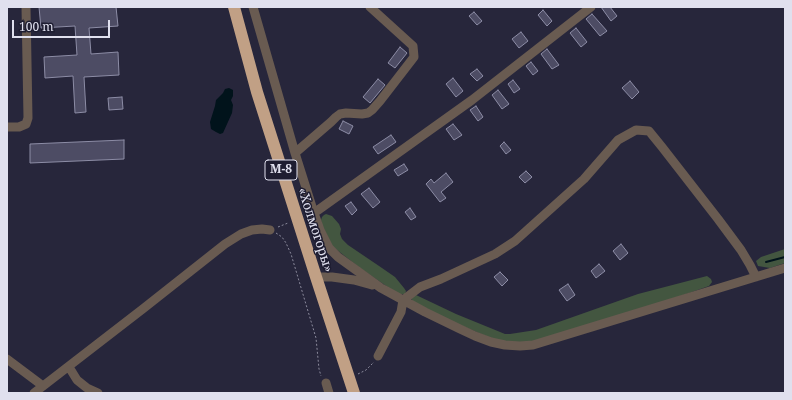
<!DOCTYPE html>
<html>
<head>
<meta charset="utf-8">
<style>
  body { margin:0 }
  #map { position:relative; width:792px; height:400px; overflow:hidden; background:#27263b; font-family:"Noto Serif",serif }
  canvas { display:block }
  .frame { position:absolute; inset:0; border:8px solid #e0e0ee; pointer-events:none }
  .scale { position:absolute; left:12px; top:20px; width:98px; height:18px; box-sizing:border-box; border:2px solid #e0e0ee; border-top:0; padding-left:5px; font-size:12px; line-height:14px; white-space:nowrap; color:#e0e0ee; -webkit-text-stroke:3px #1e1d31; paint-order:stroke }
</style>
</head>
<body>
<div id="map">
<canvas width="792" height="400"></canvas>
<div class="frame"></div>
<div class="scale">100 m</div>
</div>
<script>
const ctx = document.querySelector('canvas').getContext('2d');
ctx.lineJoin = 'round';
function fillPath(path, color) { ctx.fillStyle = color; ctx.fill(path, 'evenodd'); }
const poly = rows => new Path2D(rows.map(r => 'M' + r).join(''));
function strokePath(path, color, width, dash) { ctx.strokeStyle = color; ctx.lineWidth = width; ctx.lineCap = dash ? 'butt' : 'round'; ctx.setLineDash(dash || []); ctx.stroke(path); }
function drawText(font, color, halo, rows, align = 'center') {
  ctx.font = font + ' "Noto Serif",serif'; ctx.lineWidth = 3; ctx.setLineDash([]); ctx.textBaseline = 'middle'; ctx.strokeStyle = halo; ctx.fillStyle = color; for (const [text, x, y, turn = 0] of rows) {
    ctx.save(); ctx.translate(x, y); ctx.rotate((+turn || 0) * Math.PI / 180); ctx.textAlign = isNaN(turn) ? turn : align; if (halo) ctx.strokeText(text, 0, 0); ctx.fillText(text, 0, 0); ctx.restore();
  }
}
fillPath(poly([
  [326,214,332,216,339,224,341,229,340,234,342,239,348,245,382,268,395,277,404,288,406,291,405,294,398,294,360,268,332,246,322,225,321,220,322,217,324,215],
  [785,249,785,263,770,268,758,266,756,261,761,257],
  [707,276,711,279,712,282,709,286,652,306,544,339,519,344,493,339,453,322,413,302,411,297,416,295,456,314,505,334,510,334,536,330,638,294]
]), '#435640');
fillPath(poly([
  [229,88,233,90,233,96,231,100,233,105,232,113,223,133,220,134,216,132,211,129,210,122,215,106,216,100,223,93,225,89]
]), '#01131b');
strokePath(poly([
  [766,262,785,257]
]), '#01131b', 2);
const building = poly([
  [39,7,116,7,118,26,89,28,91,54,118,52,119,75,84,77,86,112,75,113,73,76,45,78,44,57,77,55,75,26,41,28,39,7],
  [601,7,610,7,617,16,611,21,601,7],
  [543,10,552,21,547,26,538,15,543,10],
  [474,12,482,21,477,25,469,16,474,12],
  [592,14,607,31,600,36,586,19,592,14],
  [576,28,587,42,581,47,570,33,576,28],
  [521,32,528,41,519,48,512,39,521,32],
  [400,47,407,53,395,68,388,63,400,47],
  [547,49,559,65,552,69,541,54,547,49],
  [531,62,538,71,533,75,526,66,531,62],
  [477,69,483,76,477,81,470,74,477,69],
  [453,78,463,91,456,97,446,84,453,78],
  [378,79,385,85,370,103,363,97,378,79],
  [513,80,520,89,514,93,508,84,513,80],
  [630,81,639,92,632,99,622,88,630,81],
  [498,90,509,104,502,109,492,95,498,90],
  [122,97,123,109,109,110,108,98,122,97],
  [476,106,483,117,478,121,470,110,476,106],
  [343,121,353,126,349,134,339,129,343,121],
  [453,124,462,135,454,140,446,129,453,124],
  [391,135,396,142,378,154,373,147,391,135],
  [124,140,124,159,30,163,30,144,124,140],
  [504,142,511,150,506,154,500,146,504,142],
  [404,164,408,170,398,176,394,170,404,164],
  [526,171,532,177,525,183,519,177,526,171],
  [446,173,453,182,441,192,446,198,440,202,426,184,431,179,434,183,446,173],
  [369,188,380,202,373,208,361,194,369,188],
  [351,202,357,210,352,215,345,206,351,202],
  [410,208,416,217,411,220,405,212,410,208],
  [621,244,628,253,620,260,613,251,621,244],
  [599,264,605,271,596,278,591,271,599,264],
  [500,272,508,280,502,286,494,277,500,272],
  [568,284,575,295,567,301,559,290,568,284]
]);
fillPath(building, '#4d4c64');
strokePath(building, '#8d8da6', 1);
strokePath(poly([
  [278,227,288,223],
  [276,233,282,237,286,243,291,254,316,338,319,369,321,376],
  [358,374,366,370,374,362]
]), '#8c8b9d', 1, [2, 2]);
strokePath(poly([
  [253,7,295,153,314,213,320,230,329,248,338,257,381,288,425,312,460,329,475,336,491,342,505,345,520,346,533,345,785,268],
  [7,127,19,127,26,124,28,118,26,7],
  [295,153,331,122,336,117,340,114,346,113,362,114,368,113,372,110,380,101,414,57,413,46,370,7],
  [314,213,472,100,591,7],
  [316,277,332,277,354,280,372,285],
  [378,356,401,312,403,300,420,287,441,279,495,254,515,241,584,179,618,140,636,130,649,131,662,147,718,219,741,250,750,265,756,277],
  [7,359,43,386],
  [69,367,77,380,87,388,98,393],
  [326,383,329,393],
  [34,393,144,308,225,244,241,234,252,230,262,229,270,230]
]), '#695b51', 9);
strokePath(poly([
  [234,7,257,92,316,277,354,393]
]), '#c1a085', 12);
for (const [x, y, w] of [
  [281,170,32]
]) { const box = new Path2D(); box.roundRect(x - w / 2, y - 10, w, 20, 3); ctx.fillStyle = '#1e1d31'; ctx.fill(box); strokePath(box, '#e0e0ee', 1); }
drawText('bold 12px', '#e0e0ee', null, [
  ["М-8",281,170]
]);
drawText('13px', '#e0e0ee', '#1e1d31', [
  ["«Холмогоры»",315,230,72]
]);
</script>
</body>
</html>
